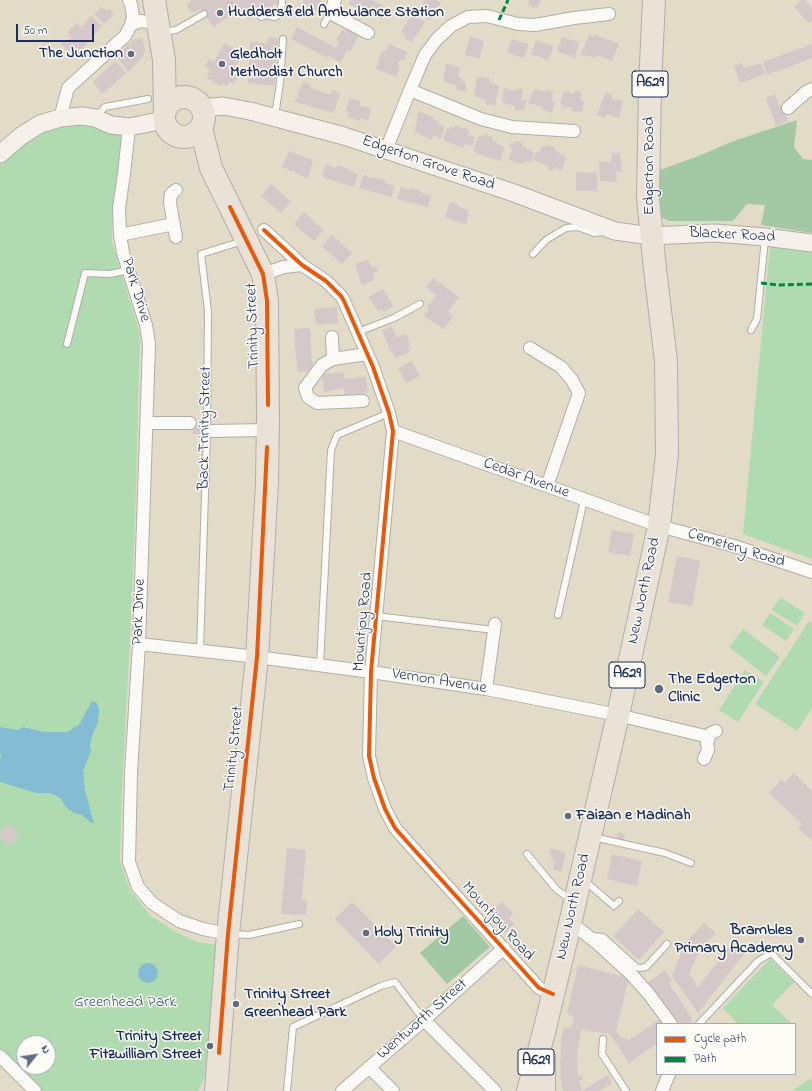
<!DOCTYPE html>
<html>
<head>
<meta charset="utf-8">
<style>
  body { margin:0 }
  #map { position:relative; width:812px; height:1091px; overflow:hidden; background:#e2dbc8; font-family:"Indie Flower",sans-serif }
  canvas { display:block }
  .legend { position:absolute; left:656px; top:1023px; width:140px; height:52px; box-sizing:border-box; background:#fdfcf7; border:1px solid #a3aaba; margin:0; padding:5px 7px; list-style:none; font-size:12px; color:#1b2f5e }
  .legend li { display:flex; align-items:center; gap:8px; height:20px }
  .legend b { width:20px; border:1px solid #a3aaba }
  .north { position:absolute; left:16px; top:1035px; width:40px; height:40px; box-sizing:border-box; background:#fdfcf7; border:1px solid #a3aaba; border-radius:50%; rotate:60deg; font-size:11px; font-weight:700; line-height:16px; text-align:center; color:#1b2f5e }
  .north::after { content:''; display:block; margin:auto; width:14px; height:18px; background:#616b83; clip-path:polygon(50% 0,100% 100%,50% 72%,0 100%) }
  .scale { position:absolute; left:16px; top:24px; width:78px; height:18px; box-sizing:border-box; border:2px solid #1b2f5e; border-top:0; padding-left:5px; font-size:12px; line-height:14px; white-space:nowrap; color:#1b2f5e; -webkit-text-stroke:3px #fdfcf7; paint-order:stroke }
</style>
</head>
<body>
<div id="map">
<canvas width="812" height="1091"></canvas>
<ul class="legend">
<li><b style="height:5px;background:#e8590c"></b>Cycle path</li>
<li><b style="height:5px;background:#00873e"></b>Path</li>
</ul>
<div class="north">N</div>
<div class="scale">50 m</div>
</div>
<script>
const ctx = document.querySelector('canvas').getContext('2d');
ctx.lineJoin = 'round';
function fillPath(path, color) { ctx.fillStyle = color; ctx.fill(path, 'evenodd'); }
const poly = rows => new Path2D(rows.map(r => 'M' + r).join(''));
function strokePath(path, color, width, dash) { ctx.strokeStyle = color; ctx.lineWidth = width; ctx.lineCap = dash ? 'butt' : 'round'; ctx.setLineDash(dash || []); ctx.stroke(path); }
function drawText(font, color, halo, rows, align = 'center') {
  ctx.font = font + ' "Indie Flower",sans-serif'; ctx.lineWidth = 3; ctx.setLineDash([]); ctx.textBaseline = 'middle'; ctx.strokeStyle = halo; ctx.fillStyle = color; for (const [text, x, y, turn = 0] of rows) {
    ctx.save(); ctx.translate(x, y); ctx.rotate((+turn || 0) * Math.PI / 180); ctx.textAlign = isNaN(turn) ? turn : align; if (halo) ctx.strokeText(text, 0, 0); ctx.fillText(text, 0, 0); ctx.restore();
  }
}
fillPath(poly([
  [77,122,106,128,124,136,113,202,112,242,140,334,135,524,130,641,122,788,120,861,130,890,151,916,176,932,197,942,218,945,205,1077,198,1091,42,1091,36,1082,0,1049,0,164,24,144,49,129],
  [24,1043,48,1043,48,1067,24,1067],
  [770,246,812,253,812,559,743,534],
  [780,597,805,613,797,626,772,610],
  [770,613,794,629,786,641,762,625],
  [809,621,812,623,812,708,797,731,755,704],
  [743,629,780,657,766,676,729,647],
  [745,670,764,682,738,722,719,710],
  [770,959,794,982,772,1005,792,1024,738,1024,723,1008],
  [811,1078,812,1081,812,1091,792,1091]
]), '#b0dbb0');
fillPath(poly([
  [797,120,794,147,803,159,812,160,812,233,761,225,765,205,747,204,733,221,669,221,660,217,657,171,696,157,731,142],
  [463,916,490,947,447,984,420,953]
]), '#a2c9a3');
fillPath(poly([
  [92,701,97,703,99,709,98,722,92,736,90,745,91,751,83,771,85,790,94,823,91,823,82,815,74,813,66,807,60,798,50,793,36,793,0,782,0,759,1,757,0,752,0,727,18,730,23,727,44,732,67,732,79,725],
  '138 973a10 10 0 1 1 20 0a10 10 0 1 1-20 0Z'
]), '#84bdd3');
fillPath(poly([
  [192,0,278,0,279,2,248,20,241,9,213,27,201,9,194,12,191,12,187,6,188,3],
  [304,0,321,0,318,6,320,7,318,11,302,3],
  [350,0,372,0,384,6,377,18,348,4],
  [425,0,437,0,441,3,430,20,421,16,422,14,418,12],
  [529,0,541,0,537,8,528,5],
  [801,0,805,0,812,8,812,20,809,23,794,7],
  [101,7,107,10,111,10,113,13,113,16,104,24,94,14],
  [412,14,425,22,412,42,404,38,406,34,401,32],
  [91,16,102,26,75,57,61,44,63,41,66,43,72,37,67,32,77,23,81,27],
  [297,27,336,48,339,42,336,40,343,29,345,31,347,27,360,33,350,52,347,50,341,63,329,56,328,58,291,39],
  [589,34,595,37,596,35,619,44,612,61,597,55,595,58,581,54],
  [470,36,484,41,479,59,465,55],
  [268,37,278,39,275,86,248,83,250,42,267,43],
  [562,37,579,42,575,58,557,51],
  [142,38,145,51,141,59,128,72,116,56,126,47,125,46,133,42,133,39],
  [512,39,529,44,524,58,507,53],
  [536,40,554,47,548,60,531,54],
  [224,43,243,53,232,74,238,77,234,84,229,82,227,86,223,83,221,86,207,79,209,76,207,75,210,69,205,67,209,59,214,62],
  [389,44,407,52,404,60,400,59,398,65,400,66,396,77,376,69,382,51,385,51],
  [812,44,812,58,767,75,763,62],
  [115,61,126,73,105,92,101,93,93,82],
  [742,63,744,68,761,63,765,74,740,83,734,66],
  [446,64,460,67,458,77,462,78,462,81,466,82,466,92,456,89,456,85,443,82],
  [477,76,490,79,489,82,499,86,495,106,486,104,486,100,474,96],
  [303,82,311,84,310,88,330,95,332,90,340,93,334,113,295,102],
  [504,88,516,91,517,89,523,89,521,100,526,100,524,110,514,110,514,105,504,104,505,103,502,102],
  [534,89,545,92,546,89,553,92,552,101,555,102,552,113,543,110,543,107,528,103],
  [575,90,582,92,580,99,584,102,582,112,572,111,572,107,563,107,563,105,560,104,564,91,574,94],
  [606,92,612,95,611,98,616,101,617,99,623,101,619,118,607,114,605,118,597,115],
  [775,94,779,106,782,105,788,121,776,126,766,98],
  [349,98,360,101,360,106,371,108,368,121,361,118,360,121,347,117,349,112,346,111],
  [418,111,433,117,433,120,439,121,438,124,445,126,441,139,433,136,432,140,415,132],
  [455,125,469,130,468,135,474,137,473,146,465,144,463,148,443,140,447,128,449,129,451,126,454,127],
  [484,134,493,137,492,140,497,142,497,144,504,147,500,161,473,152,479,135,483,137],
  [515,141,523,143,522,146,534,152,532,162,525,161,522,164,509,160,512,148,509,147,510,143,513,144],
  [542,145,546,147,547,145,554,147,554,150,560,152,559,154,566,157,562,170,554,167,553,171,548,169,549,166,533,160,536,152,539,153],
  [289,151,313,160,308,178,295,173,295,172,282,167],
  [612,153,620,153,622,172,616,171,617,182,600,181,599,161,611,162],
  [326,164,336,168,337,165,349,169,348,171,358,174,354,187,322,177],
  [576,172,597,173,597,191,576,191],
  [364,175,373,179,373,177,386,180,385,183,395,186,391,197,359,188],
  [271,184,291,202,281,213,261,196],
  [401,187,410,190,411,188,422,191,421,193,431,196,428,207,397,199],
  [450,202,458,204,458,206,469,211,466,224,445,217],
  [304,212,324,230,314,241,294,224],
  [332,235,352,253,342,264,322,246],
  [368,260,371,267,377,267,378,270,373,274,375,280,362,285,355,264],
  [433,278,459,297,448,312,453,316,444,329,424,316,429,309,427,308,436,295,426,288],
  [383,289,393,306,384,312,382,309,378,311,369,297],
  [337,307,338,323,316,325,314,309],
  [392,327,396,337,406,334,411,348,408,349,410,352,395,358,393,352,391,353,382,330],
  [310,328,311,337,310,338,312,361,313,361,314,371,298,372,294,342,295,342,294,329],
  [412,361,420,376,406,383,398,368],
  [344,372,345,379,366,377,368,393,345,395,344,388,324,392,322,374],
  [192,425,203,425,203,434,193,434],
  [612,530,634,534,630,556,608,552],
  [677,556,700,561,692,606,668,602],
  [794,773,812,791,812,841,798,828,802,824,769,793,782,779,784,783],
  '0 835a9 9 0 1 1 18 0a9 9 0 1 1-18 0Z',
  [618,832,625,834,624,841,616,839],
  [287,848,306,850,302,899,307,900,306,915,281,914],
  [551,848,566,853,561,872,553,869,555,861,551,860,553,856,549,855],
  [612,854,642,861,637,886,607,879],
  [352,902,396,946,379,964,335,919],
  [502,902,513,914,509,918,514,924,505,933,488,914],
  [638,909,664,932,639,960,613,936],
  [704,923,716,933,699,951,689,974,698,987,731,945,744,954,698,1013,672,976,685,943],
  [578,965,629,978,616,1031,620,1037,629,1040,663,1017,668,1024,657,1024,657,1043,629,1063,610,1034,581,1030,577,1055,577,1064,578,1075,582,1075,583,1080,579,1080,582,1091,563,1091,560,1074,561,1039,564,1027,571,1028,574,1017,567,1013],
  [665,970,672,981,669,983,692,1018,691,1024,677,1024,647,983],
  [608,1075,612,1083,599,1091,582,1091]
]), '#d5c8c9');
const lane = poly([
  [261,17,265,15,275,17,278,15,282,4,282,0],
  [324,24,330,13],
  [162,32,176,30,204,14],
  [275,116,280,83,283,39],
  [96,117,105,107,148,99],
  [533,254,546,240,566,228,578,227,594,233,603,232],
  [751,330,757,319,765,239],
  [358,332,394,318,420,304],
  [67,344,85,273,110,274,129,270],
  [558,615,584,500],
  [376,616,494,630],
  [200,651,207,431,208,311,201,254,243,241],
  [320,665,331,450,337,435,389,413],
  [593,837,665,853,691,863],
  [527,854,557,890,572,900],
  [585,881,614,906,619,901],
  [231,934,249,935,299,924],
  [592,936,603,937,636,967,639,968,646,967,667,944],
  [699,1024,758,961,771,953,812,994],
  [603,1039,602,1054,626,1091],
  [287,1091,293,1027,381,986,395,982,424,1020]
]);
const street = poly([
  [129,0,131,4,133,16,131,25],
  [335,0,330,13,368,33],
  [410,90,481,119,512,127,574,131],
  [788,108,806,92,812,89],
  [60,118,68,88,125,36,131,25,140,21,149,22,158,28],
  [129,127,124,174,119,208,120,235,123,253,146,325,149,344,139,644,131,773,129,862,138,887,152,903,179,921,203,929,228,934],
  [386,150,410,90,425,55,437,39,451,26,468,17,487,16,518,24,535,25,574,18,609,14],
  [264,230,302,265,326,281,341,296,344,301,373,367,389,413,393,431,371,672,369,756,374,778,385,809,395,828,410,845,539,988,553,994],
  [120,235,174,224],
  [176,237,170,203,171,194,176,190],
  [263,274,284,267,302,265],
  [332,337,333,359],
  [530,348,561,367,572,380,579,393,547,486],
  [363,401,317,403,308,397,305,388,322,365,333,359,367,354],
  [147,423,190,423],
  [207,431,268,430],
  [393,431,659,526,734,546,812,572],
  [139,644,257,657,371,672,486,689,618,715,709,737],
  [486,689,495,624],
  [704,759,708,750,707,743,709,737,711,733,716,731],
  [570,922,597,943,631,974,648,993,671,1024],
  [424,1020,495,1091],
  [0,1056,35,1091],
  [369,1067,393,1091],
  [342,1091,424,1020,504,948],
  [662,1091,669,1074]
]);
const secondary = poly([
  [203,111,212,107,223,106,250,111,344,136,514,193,615,231,651,236,715,233,765,237,812,243],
  [0,154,21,136,40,124,60,118,82,116,95,118,111,125,129,127,164,120]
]);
const highway = poly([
  [154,0,164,60,165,112],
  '164 117a20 20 0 1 1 40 0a20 20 0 1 1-40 0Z',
  [201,128,211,168,263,274,267,301,268,418,267,483,257,657,228,934,216,1091],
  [544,1058,544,1091],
  [528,1091,544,1032,566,941,618,715,659,526,667,454,666,361,655,269,648,198,650,86,654,0]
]);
strokePath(lane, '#b0aea6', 8);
strokePath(street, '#b0aea6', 14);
strokePath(secondary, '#b0aea6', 19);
strokePath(highway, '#b0aea6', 24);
strokePath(lane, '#fbfaf7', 6);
strokePath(street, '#fbfaf7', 12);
strokePath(secondary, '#f5f0e9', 17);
strokePath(highway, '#eae2d6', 22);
strokePath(poly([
  [499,20,508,0],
  [761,283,777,285,812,284]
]), '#00873e', 3, [6, 3]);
strokePath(poly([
  [230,207,263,274,267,301,268,405],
  [264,230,302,265,326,281,341,296,344,301,373,367,389,413,393,431,371,672,369,756,374,778,385,809,395,828,410,845,539,988,553,994],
  [219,1053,228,934,257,657,267,447]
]), '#e8590c', 4);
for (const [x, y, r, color] of [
  [220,13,4,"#616b83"],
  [131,54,4,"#616b83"],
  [222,64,4,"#616b83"],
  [659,689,5,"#616b83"],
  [568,816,4,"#616b83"],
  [366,933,4,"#616b83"],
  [801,940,4,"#616b83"],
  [236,1004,4,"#616b83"],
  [210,1046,4,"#616b83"]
]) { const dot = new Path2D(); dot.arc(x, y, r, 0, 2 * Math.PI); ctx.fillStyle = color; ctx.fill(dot); strokePath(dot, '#fdfcf7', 1.5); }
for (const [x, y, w] of [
  [650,84,36],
  [627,675,36],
  [536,1062,36]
]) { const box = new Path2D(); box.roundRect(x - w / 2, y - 13, w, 26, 3); ctx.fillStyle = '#fdfcf7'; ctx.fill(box); strokePath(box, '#1b2f5e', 1); }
drawText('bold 15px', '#1b2f5e', null, [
  ["A629",650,84],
  ["A629",627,675],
  ["A629",536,1062]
]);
drawText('bold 16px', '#1b2f5e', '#fdfcf7', [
  ["Huddersfield Ambulance Station",228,13],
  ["The Junction",123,54,"right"],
  ["Gledholt",230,55],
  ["Methodist Church",230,73],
  ["The Edgerton",668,680],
  ["Clinic",668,698],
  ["Faizan e Madinah",576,816],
  ["Brambles",793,931,"right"],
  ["Primary Academy",793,949,"right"],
  ["Holy Trinity",374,933],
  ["Trinity Street",244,995],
  ["Greenhead Park",244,1013],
  ["Trinity Street",202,1037,"right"],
  ["Fitzwilliam Street",202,1055,"right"]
], 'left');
drawText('16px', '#1b2f5e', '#fdfcf7', [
  ["Edgerton Grove Road",428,164,19],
  ["Edgerton Road",650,166,-90],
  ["Blacker Road",732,236,3],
  ["Park Drive",135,290,73],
  ["Trinity Street",254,326,-92],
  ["Back Trinity Street",206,428,-89],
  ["Cedar Avenue",526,479,20],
  ["Cemetery Road",736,549,17],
  ["New North Road",645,591,-78],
  ["Park Drive",140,612,-88],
  ["Mountjoy Road",364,622,-85],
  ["Vernon Avenue",439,682,9],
  ["Trinity Street",235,749,-84],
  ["New North Road",574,907,-77],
  ["Mountjoy Road",497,922,48],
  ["Wentworth Street",423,1020,-41]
]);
drawText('16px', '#365a6e', '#fdfcf7', [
  ["Greenhead Park",125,1003]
]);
</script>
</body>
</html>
